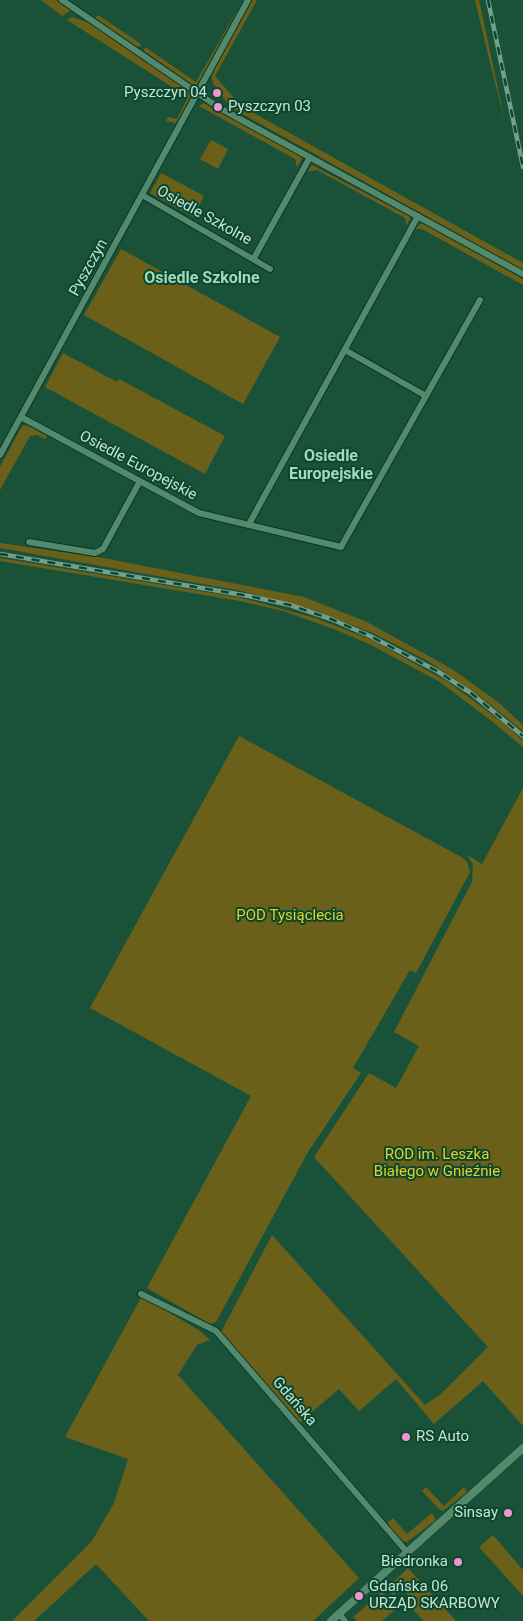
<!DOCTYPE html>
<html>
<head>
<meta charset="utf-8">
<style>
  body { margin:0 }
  canvas { display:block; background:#1a5239 }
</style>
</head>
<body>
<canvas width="523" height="1621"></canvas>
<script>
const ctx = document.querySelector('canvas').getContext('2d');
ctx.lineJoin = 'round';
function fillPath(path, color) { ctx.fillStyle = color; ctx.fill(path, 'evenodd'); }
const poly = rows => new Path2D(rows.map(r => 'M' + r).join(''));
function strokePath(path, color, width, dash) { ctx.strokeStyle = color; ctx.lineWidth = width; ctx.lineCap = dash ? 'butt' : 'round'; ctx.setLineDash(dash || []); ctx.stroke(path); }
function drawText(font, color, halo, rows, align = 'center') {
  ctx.font = font + ' Roboto,sans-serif'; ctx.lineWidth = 4; ctx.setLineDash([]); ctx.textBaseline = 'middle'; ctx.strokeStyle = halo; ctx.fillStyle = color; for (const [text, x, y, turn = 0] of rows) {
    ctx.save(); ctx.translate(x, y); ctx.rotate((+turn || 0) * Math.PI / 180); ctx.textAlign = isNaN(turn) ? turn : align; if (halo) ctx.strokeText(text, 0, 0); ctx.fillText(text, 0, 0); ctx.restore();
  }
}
fillPath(poly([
  [41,0,56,0,71,10,62,16],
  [243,0,202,79,197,85,193,85,144,51,145,47,196,82],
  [252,0,257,0,215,76,241,106,523,263,523,270,230,107,213,83,211,75],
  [475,0,479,0,505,121,491,67],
  [98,15,141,44,140,46,137,47,95,19],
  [72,17,89,23,191,92,191,100,176,123,166,121,168,117,177,119,188,97,67,20],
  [204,103,302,156,302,159,297,167,295,159,199,106],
  [211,140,228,149,218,169,200,159],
  [312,165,409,216,410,219,407,225,405,218,317,170,308,172],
  [161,173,204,196,193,217,150,193],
  [422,223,523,279,523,285,422,229,414,229],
  [121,249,280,337,243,404,84,315],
  [63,353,117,382,119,379,225,436,205,474,45,387],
  [27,425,47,436,45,439,37,435,30,436,0,490,0,467,22,426],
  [0,543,103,558,304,597,367,622,452,669,498,702,523,725,523,731,481,697,428,661,375,634,317,611,242,591,0,548],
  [0,558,242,598,315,618,372,640,448,682,506,725,523,741,523,747,489,719,440,682,371,645,334,629,283,611,240,601,0,561],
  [239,736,463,858,467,862,470,872,416,973,410,970,353,1068,361,1073,308,1152,216,1322,210,1324,147,1288,251,1096,90,1008],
  [523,788,523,1426,483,1381,434,1424,396,1379,359,1411,339,1389,298,1424,219,1336,272,1235,425,1405,441,1394,488,1347,314,1157,369,1073,396,1088,419,1046,394,1032,472,882,473,864,467,855,482,864],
  [142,1296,200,1331,210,1340,197,1345,178,1375,359,1578,313,1621,149,1621,96,1564,34,1621,12,1621,92,1541,114,1503,128,1459,65,1437],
  [426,1487,444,1506,464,1487,467,1492,443,1511,440,1510,422,1491],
  [432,1513,436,1520,407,1542,400,1540,386,1524,393,1518,407,1534],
  [493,1535,523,1570,523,1596,479,1547],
  [408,1568,456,1621,424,1621,408,1604,412,1600,403,1590,393,1595,386,1589],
  [382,1592,398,1607,382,1621,357,1621,353,1617]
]), '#6b6019');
const minor = poly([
  [62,0,218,107,523,274],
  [142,195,270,269],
  [254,258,310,157],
  [345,350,426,396],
  [21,417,199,513,341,547,480,300],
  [0,455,248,0],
  [249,524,418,216],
  [29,542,95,553,103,549,140,481],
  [141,1294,216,1331,407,1552],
  [339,1614,345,1621]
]);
const tertiary = poly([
  [331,1621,523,1448]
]);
strokePath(minor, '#093522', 8);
strokePath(tertiary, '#093522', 9);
strokePath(minor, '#53896d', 6);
strokePath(tertiary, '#53896d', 8);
const rail = poly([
  [488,0,523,167],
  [0,554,249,596,290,605,331,619,370,636,437,671,471,693,523,736]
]);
strokePath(rail, '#769f8b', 4.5);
strokePath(rail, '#0b472e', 2.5, [8]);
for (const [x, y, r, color] of [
  [217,93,5,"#f491d3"],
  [218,107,5,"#f491d3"],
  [406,1437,5,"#f491d3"],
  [508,1513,5,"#f491d3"],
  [458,1562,5,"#f491d3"],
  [359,1596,5,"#f491d3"]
]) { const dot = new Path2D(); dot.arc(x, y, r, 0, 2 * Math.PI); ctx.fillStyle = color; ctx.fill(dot); strokePath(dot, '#0b472e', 2); }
drawText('15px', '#c7e3d3', '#0b472e', [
  ["Pyszczyn 04",207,93],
  ["Pyszczyn 03",228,107,"left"],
  ["RS Auto",416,1437,"left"],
  ["Sinsay",498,1513],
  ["Biedronka",448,1562],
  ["Gdańska 06",369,1587,"left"],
  ["URZĄD SKARBOWY",369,1604,"left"]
], 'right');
drawText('15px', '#c7e3d3', '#0b472e', [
  ["Osiedle Szkolne",204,216,29],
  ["Pyszczyn",89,268,-61],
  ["Osiedle Europejskie",138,466,28],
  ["Gdańska",294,1402,49]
]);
drawText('15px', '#e6cf29', '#0b472e', [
  ["POD Tysiąclecia",290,916],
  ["ROD im. Leszka",437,1155],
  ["Białego w Gnieźnie",437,1172]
]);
drawText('bold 16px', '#a1dabb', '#0b472e', [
  ["Osiedle Szkolne",202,279],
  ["Osiedle",331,457],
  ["Europejskie",331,475]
]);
</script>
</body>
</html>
